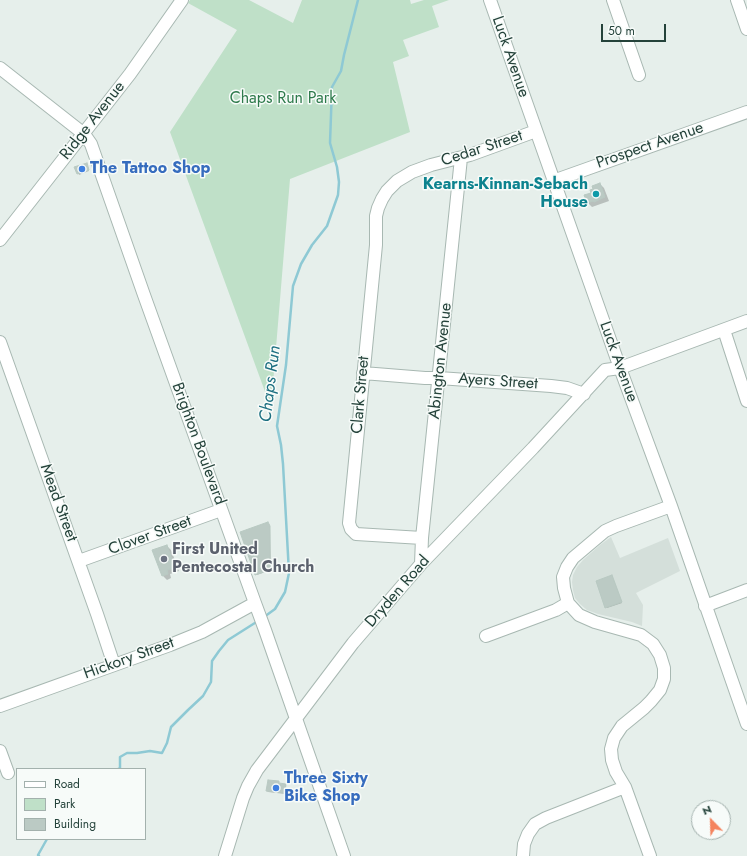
<!DOCTYPE html>
<html>
<head>
<meta charset="utf-8">
<style>
  body { margin:0 }
  #map { position:relative; width:747px; height:856px; overflow:hidden; background:#e6efeb; font-family:Jost,sans-serif }
  canvas { display:block }
  .legend { position:absolute; left:16px; top:768px; width:130px; height:72px; box-sizing:border-box; background:#f7fbf9; border:1px solid #a3b1ad; margin:0; padding:5px 7px; list-style:none; font-size:12px; color:#24423a }
  .legend li { display:flex; align-items:center; gap:8px; height:20px }
  .legend b { width:20px; border:1px solid #a3b1ad }
  .north { position:absolute; left:691px; top:800px; width:40px; height:40px; box-sizing:border-box; background:#f7fbf9; border:1px solid #a3b1ad; border-radius:50%; rotate:337deg; font-size:11px; font-weight:700; line-height:16px; text-align:center; color:#24423a }
  .north::after { content:''; display:block; margin:auto; width:14px; height:18px; background:#f4845f; clip-path:polygon(50% 0,100% 100%,50% 72%,0 100%) }
  .scale { position:absolute; left:601px; top:24px; width:65px; height:18px; box-sizing:border-box; border:2px solid #24423a; border-top:0; padding-left:5px; font-size:12px; line-height:14px; white-space:nowrap; color:#24423a; -webkit-text-stroke:3px #f7fbf9; paint-order:stroke }
</style>
</head>
<body>
<div id="map">
<canvas width="747" height="856"></canvas>
<ul class="legend">
<li><b style="height:5px;background:#fff"></b>Road</li>
<li><b style="height:11px;background:#bfe0c8"></b>Park</li>
<li><b style="height:11px;background:#bbcac4"></b>Building</li>
</ul>
<div class="north">N</div>
<div class="scale">50 m</div>
</div>
<script>
const ctx = document.querySelector('canvas').getContext('2d');
ctx.lineJoin = 'round';
function fillPath(path, color) { ctx.fillStyle = color; ctx.fill(path, 'evenodd'); }
const poly = rows => new Path2D(rows.map(r => 'M' + r).join(''));
function strokePath(path, color, width, dash) { ctx.strokeStyle = color; ctx.lineWidth = width; ctx.lineCap = dash ? 'butt' : 'round'; ctx.setLineDash(dash || []); ctx.stroke(path); }
function drawText(font, color, halo, rows, align = 'center') {
  ctx.font = font + ' Jost,sans-serif'; ctx.lineWidth = 3; ctx.setLineDash([]); ctx.textBaseline = 'middle'; ctx.strokeStyle = halo; ctx.fillStyle = color; for (const [text, x, y, turn = 0] of rows) {
    ctx.save(); ctx.translate(x, y); ctx.rotate((+turn || 0) * Math.PI / 180); ctx.textAlign = isNaN(turn) ? turn : align; if (halo) ctx.strokeText(text, 0, 0); ctx.fillText(text, 0, 0); ctx.restore();
  }
}
fillPath(poly([
  [611,537,620,558,668,538,680,571,636,593,643,605,642,626,632,622,598,614,587,610,580,604,575,598,573,590,572,582,573,575,577,567,583,560,600,545]
]), '#d4dfda');
fillPath(poly([
  [190,0,249,0,293,23,302,0,410,0,411,4,424,0,449,0,432,6,439,27,403,40,409,56,393,62,410,132,290,179,271,408,170,132,237,30,188,3]
]), '#bfe0c8');
fillPath(poly([
  [87,165,89,171,79,175,76,168],
  [600,184,604,188,609,201,592,207,588,203,585,196,592,193],
  [269,524,270,527,271,570,257,575,256,575],
  [167,546,171,550,179,571,170,574,171,578,167,580,163,576],
  [612,576,622,603,607,608,606,607],
  [279,782,279,785,286,785,286,786,285,794,268,792,267,791]
]), '#0003');
strokePath(poly([
  [264,617,275,609,285,592,289,573,283,464,281,445,277,426,286,365,293,286,301,264,312,245,327,226,338,195,339,182,337,167,330,143,332,87,341,71,344,55,358,0],
  [118,769,120,768,120,757,127,753,137,753,150,751,162,753,167,743,171,727,188,710,203,696,211,682,212,661,219,651,228,640,258,621],
  [39,856,38,855,47,839]
]), '#8ec9d4', 2.5);
const building = poly([
  [87,163,89,170,77,174,74,167,87,163],
  [600,183,605,197,594,202,593,201,587,203,584,195,591,193,590,190,593,189,592,186,600,183],
  [268,522,270,526,270,570,255,575,240,532,268,522],
  [167,545,175,568,167,570,168,574,162,576,152,550,167,545],
  [612,575,622,602,605,608,596,581,612,575],
  [268,780,279,781,279,783,286,784,285,793,266,791,268,780]
]);
fillPath(building, '#bbcac4');
strokePath(building, '#b8c9c2', 1);
const minor = poly([
  [490,0,620,368,671,506,747,724],
  [613,0,639,75],
  [737,0,747,29],
  [0,68,84,134,91,144,144,295,255,603,265,630,344,856],
  [553,181,747,112],
  [0,240,130,74,182,0],
  [724,330,747,401],
  [0,342,97,614,114,665],
  [363,373,425,378,439,378,551,386,567,388,584,394],
  [422,538,356,534,351,529,349,523,376,245,376,216,378,208,382,199,387,191,397,181,412,172,431,165,470,155,536,131],
  [79,561,221,510],
  [421,564,422,538,461,158],
  [705,606,747,590],
  [486,636,556,610,568,603],
  [0,706,170,645,202,632,255,603],
  [0,751,8,773],
  [225,856,243,798,248,786,257,770,353,643,421,564,533,448,605,370,620,368,747,321],
  [523,856,524,844,528,834,535,824,546,818,625,787],
  [650,856,625,787,616,772,612,760,611,749,614,738,622,726,644,708,651,701,660,690,664,679,664,668,660,655,653,644,641,635,595,622,579,615,568,603,564,588,563,577,567,567,573,558,605,531,616,526,671,506]
]);
strokePath(minor, '#a8b8b2', 14);
strokePath(minor, '#fff', 12);
for (const [x, y, r, color] of [
  [82,169,4,"#3f7fe0"],
  [596,194,4,"#0f9aa8"],
  [164,559,4,"#6b7280"],
  [276,788,4,"#3f7fe0"]
]) { const dot = new Path2D(); dot.arc(x, y, r, 0, 2 * Math.PI); ctx.fillStyle = color; ctx.fill(dot); strokePath(dot, '#f7fbf9', 1.5); }
drawText('16px', '#24423a', '#f7fbf9', [
  ["Luck Avenue",510,57,71],
  ["Ridge Avenue",93,121,-52],
  ["Prospect Avenue",650,146,-19],
  ["Cedar Street",482,149,-18],
  ["Abington Avenue",441,361,-84],
  ["Luck Avenue",618,362,70],
  ["Ayers Street",498,382,4],
  ["Clark Street",361,395,-85],
  ["Brighton Boulevard",198,444,70],
  ["Mead Street",58,503,70],
  ["Clover Street",150,536,-20],
  ["Dryden Road",398,592,-49],
  ["Hickory Street",129,659,-20]
]);
drawText('16px', '#2d7a4b', '#f7fbf9', [
  ["Chaps Run Park",283,99]
]);
drawText('bold 16px', '#366cbe', '#f7fbf9', [
  ["The Tattoo Shop",90,169],
  ["Three Sixty",284,779],
  ["Bike Shop",284,797]
], 'left');
drawText('bold 16px', '#0d838f', '#f7fbf9', [
  ["Kearns-Kinnan-Sebach",588,185],
  ["House",588,203]
], 'right');
drawText('bold 16px', '#5b616d', '#f7fbf9', [
  ["First United",172,550],
  ["Pentecostal Church",172,568]
], 'left');
drawText('italic 17px', '#1c6f80', '#f7fbf9', [
  ["Chaps Run",271,384,-83]
]);
</script>
</body>
</html>
